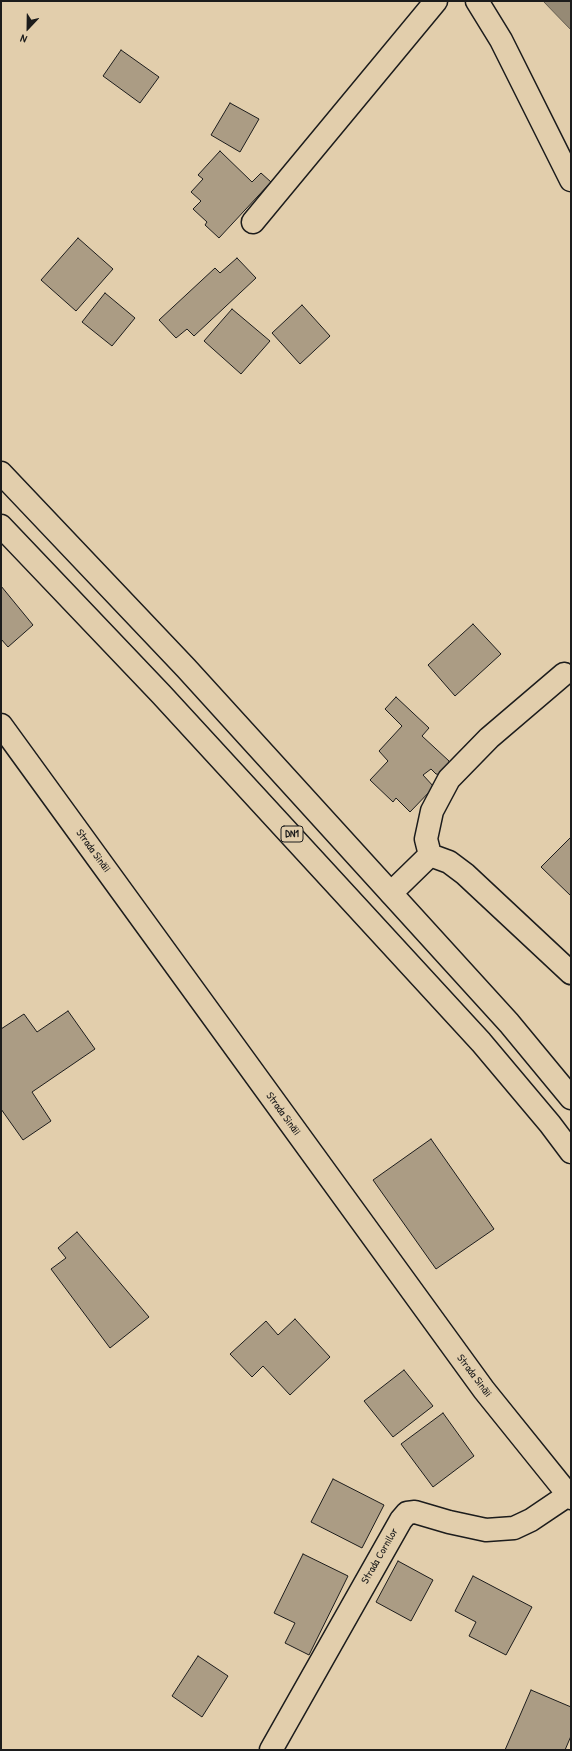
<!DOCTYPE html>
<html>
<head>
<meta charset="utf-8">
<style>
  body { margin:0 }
  #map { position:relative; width:572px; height:1751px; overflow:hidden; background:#e2ceac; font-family:"Patrick Hand",sans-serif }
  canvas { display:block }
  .frame { position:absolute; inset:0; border:2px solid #1c1c1c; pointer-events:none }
  .north { position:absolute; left:8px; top:8px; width:40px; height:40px; -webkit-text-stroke:3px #e2ceac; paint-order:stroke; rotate:202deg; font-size:11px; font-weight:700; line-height:16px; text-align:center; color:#1c1c1c }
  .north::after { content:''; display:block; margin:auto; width:14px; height:18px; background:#1c1c1c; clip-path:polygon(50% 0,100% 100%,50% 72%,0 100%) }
</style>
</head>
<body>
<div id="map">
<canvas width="572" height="1751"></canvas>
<div class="frame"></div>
<div class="north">N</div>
</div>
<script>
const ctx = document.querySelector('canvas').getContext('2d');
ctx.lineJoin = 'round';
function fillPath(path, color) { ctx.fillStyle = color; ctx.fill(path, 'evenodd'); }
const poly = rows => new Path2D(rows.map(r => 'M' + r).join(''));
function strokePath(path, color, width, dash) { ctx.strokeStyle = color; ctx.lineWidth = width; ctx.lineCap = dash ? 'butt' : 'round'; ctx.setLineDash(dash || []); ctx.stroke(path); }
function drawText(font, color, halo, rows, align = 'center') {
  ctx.font = font + ' "Patrick Hand",sans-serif'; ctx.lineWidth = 3.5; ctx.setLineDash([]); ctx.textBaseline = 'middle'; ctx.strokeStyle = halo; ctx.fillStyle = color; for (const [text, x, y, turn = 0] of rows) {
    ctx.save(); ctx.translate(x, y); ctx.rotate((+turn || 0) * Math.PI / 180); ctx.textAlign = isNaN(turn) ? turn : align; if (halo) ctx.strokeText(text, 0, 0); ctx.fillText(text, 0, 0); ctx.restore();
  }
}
const water = poly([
  [543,1,571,1,571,30,543,1]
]);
fillPath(water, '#968a75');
strokePath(water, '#655e51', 1);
const building = poly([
  [121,50,159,77,140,103,103,76,121,50],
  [230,103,259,119,240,152,211,135,230,103],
  [220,151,252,182,261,173,271,182,219,238,205,225,207,222,193,209,201,201,191,192,203,179,198,175,220,151],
  [78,238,113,269,76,311,41,280,78,238],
  [237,258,256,278,194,336,187,329,176,338,159,320,215,268,220,273,237,258],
  [105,293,135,318,112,346,82,322,105,293],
  [302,305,330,336,300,364,272,333,302,305],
  [232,309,270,341,241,374,204,341,232,309],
  [1,586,33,625,8,647,1,639,1,586],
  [473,624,501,654,455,696,428,665,473,624],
  [396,697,429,728,422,736,449,761,449,769,444,775,436,774,431,769,423,775,434,787,410,812,396,798,393,802,370,780,388,761,379,751,402,726,385,709,396,697],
  [571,837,571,896,541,867,571,837],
  [68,1011,95,1049,32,1092,51,1121,23,1140,1,1109,1,1029,24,1014,37,1032,68,1011],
  [431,1139,494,1229,436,1269,373,1180,431,1139],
  [77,1232,149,1317,110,1348,51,1269,66,1258,58,1248,77,1232],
  [295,1319,330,1357,290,1395,263,1366,252,1377,230,1354,266,1321,278,1335,295,1319],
  [404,1370,433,1406,393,1437,364,1401,404,1370],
  [443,1413,474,1456,433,1487,401,1444,443,1413],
  [333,1479,384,1505,362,1548,311,1522,333,1479],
  [303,1554,348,1576,309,1655,285,1643,295,1623,274,1613,303,1554],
  [398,1561,433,1580,411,1621,376,1602,398,1561],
  [473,1576,532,1607,506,1655,469,1636,476,1622,455,1611,473,1576],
  [198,1656,228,1676,202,1717,172,1696,198,1656],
  [531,1690,571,1707,571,1736,565,1750,505,1750,531,1690]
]);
fillPath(building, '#ab9c84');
strokePath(building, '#1c1c1c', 1);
const street = poly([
  [477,1,501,40,571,180],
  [253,222,436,1],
  [1,725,484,1390,571,1498],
  [430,855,449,862,465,874,571,973],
  [391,893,430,855,426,839,432,811,449,779,489,738,564,674],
  [271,1750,401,1520,407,1513,415,1512,449,1522,486,1530,514,1528,531,1520,568,1495]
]);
const highway = poly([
  [1,473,186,668,509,1023,571,1098],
  [1,526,161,694,481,1042,550,1124,571,1152]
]);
strokePath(street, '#1c1c1c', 25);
strokePath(highway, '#1c1c1c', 25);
strokePath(street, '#e2ceac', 22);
strokePath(highway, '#e2ceac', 22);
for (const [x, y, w] of [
  [292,834,22]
]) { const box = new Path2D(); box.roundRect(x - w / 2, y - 8, w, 16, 3); ctx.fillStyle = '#e2ceac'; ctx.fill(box); strokePath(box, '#1c1c1c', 1); }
drawText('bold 10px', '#1c1c1c', null, [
  ["DN1",292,834]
]);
drawText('11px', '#1c1c1c', '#e2ceac', [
  ["Strada Sinăii",93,851,54],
  ["Strada Sinăii",283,1114,54],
  ["Strada Sinăii",474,1376,53],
  ["Strada Cornilor",380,1556,-60]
]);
</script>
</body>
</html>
